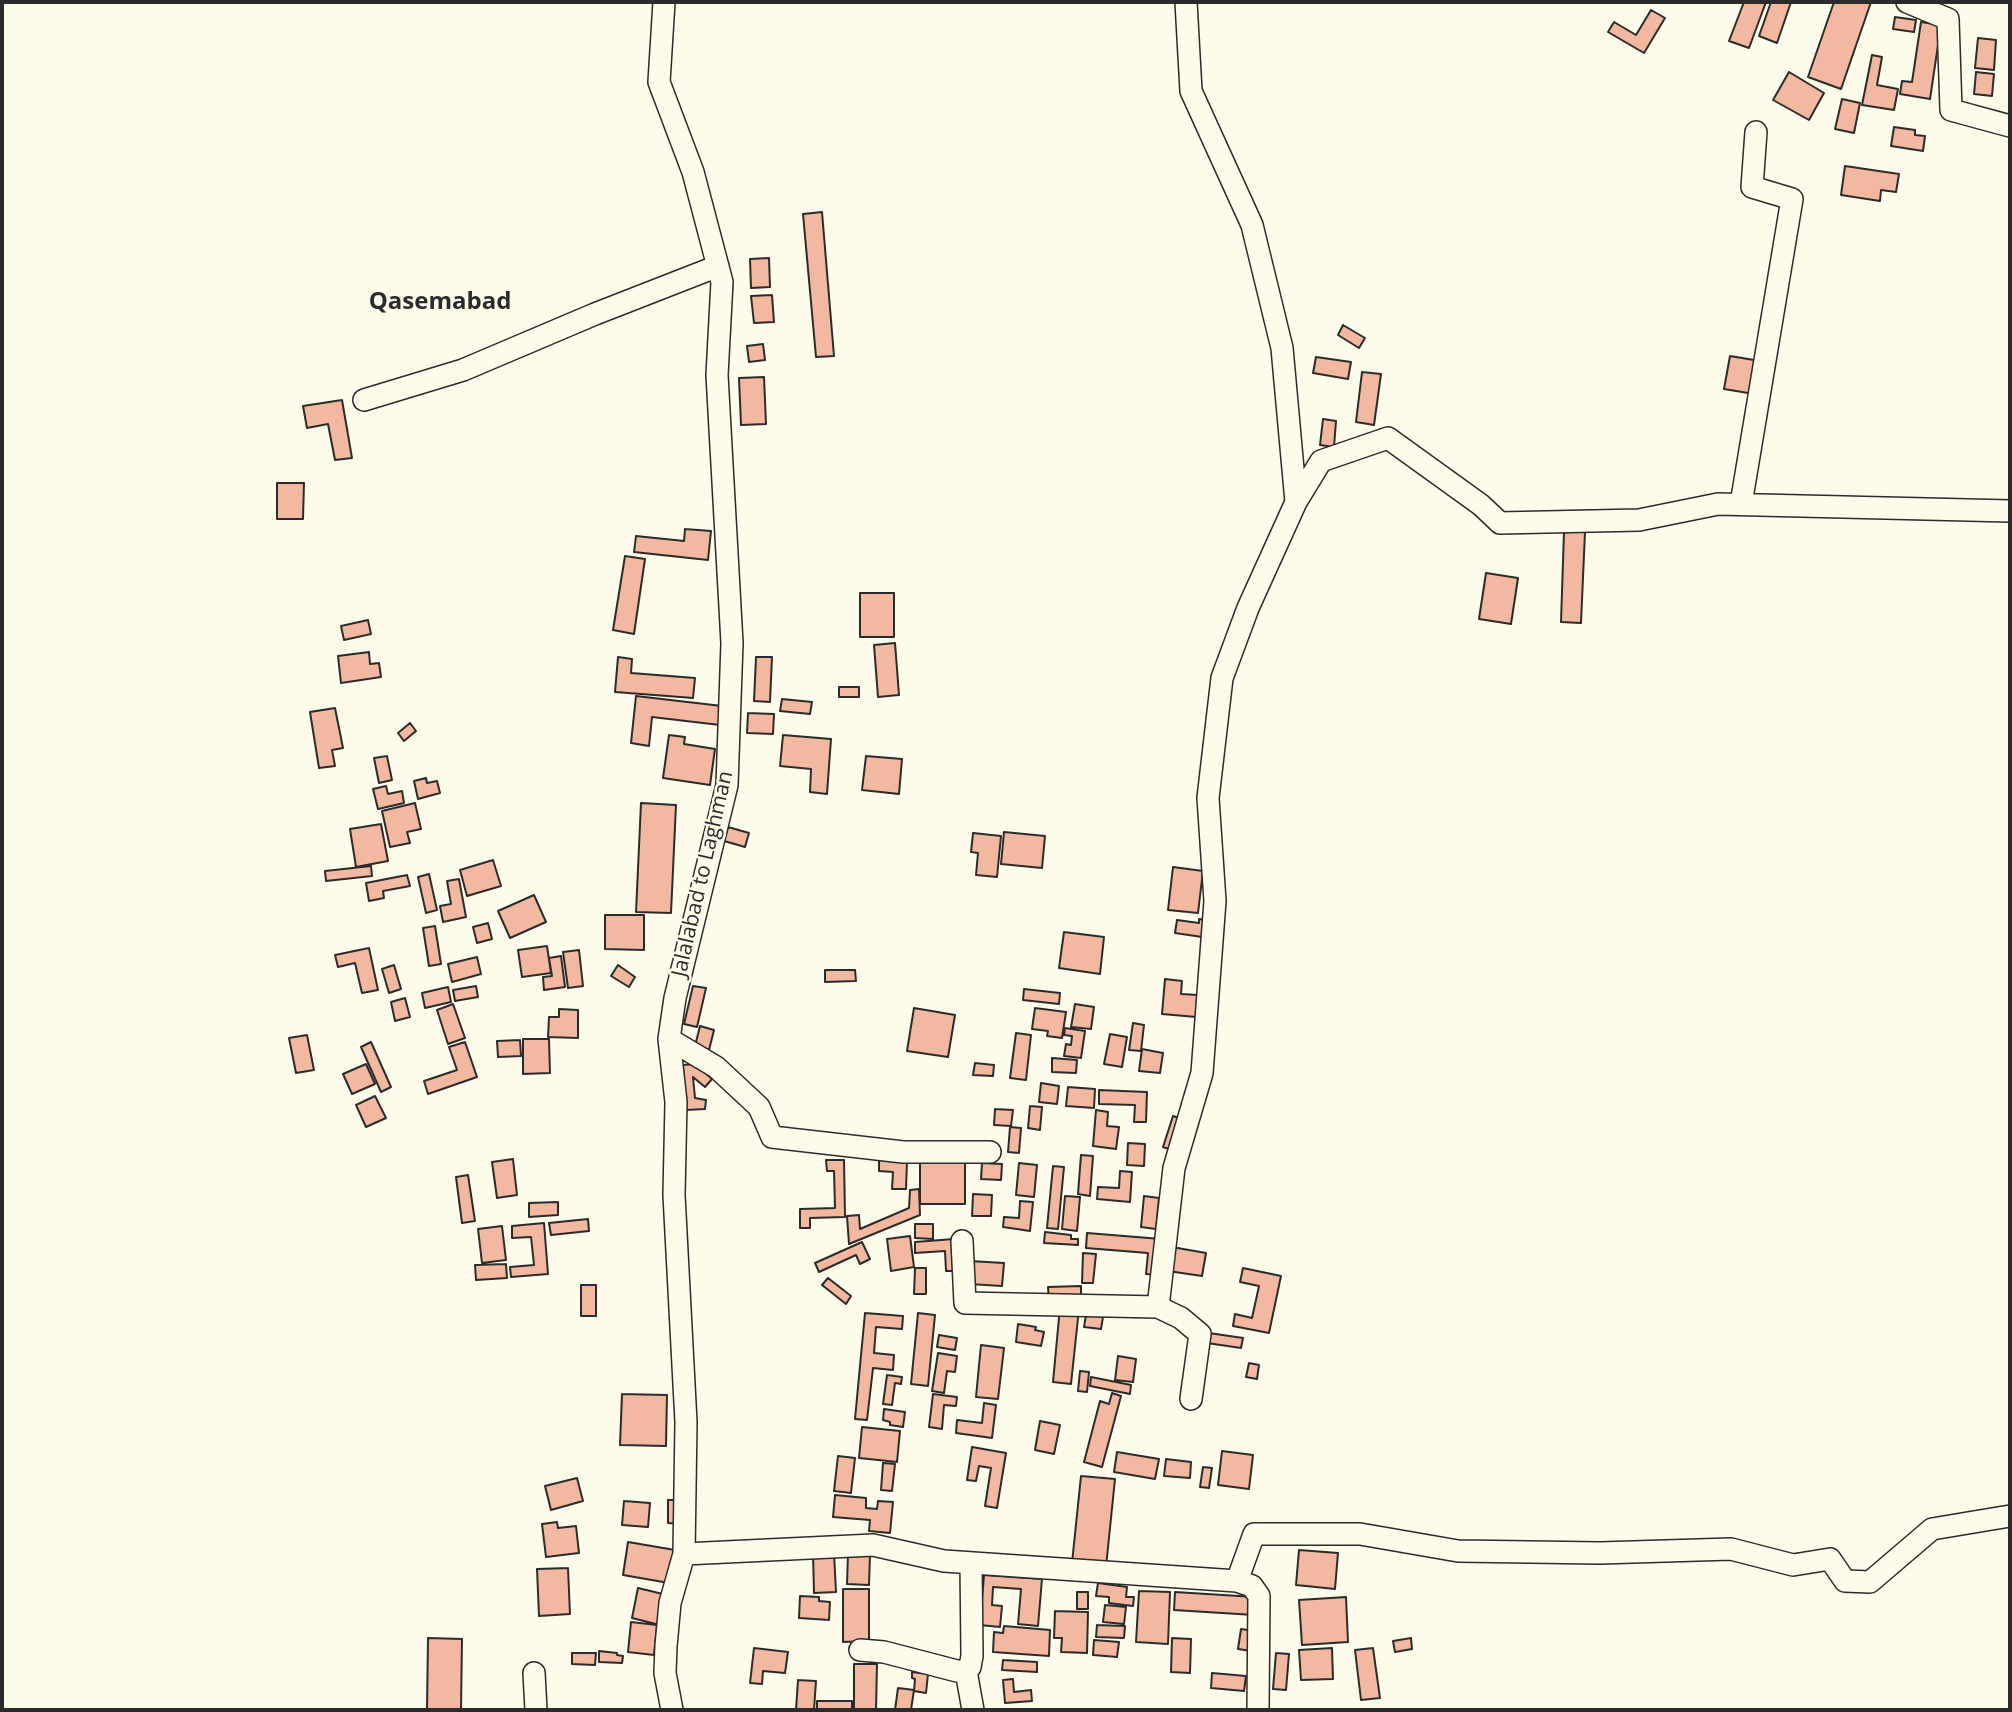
<!DOCTYPE html>
<html>
<head>
<meta charset="utf-8">
<style>
  body { margin:0 }
  #map { position:relative; width:2012px; height:1712px; overflow:hidden; background:#fdfbea; font-family:"Open Sans",sans-serif }
  canvas { display:block }
  .frame { position:absolute; inset:0; border:4px solid #2b2b2b; pointer-events:none }
</style>
</head>
<body>
<div id="map">
<canvas width="2012" height="1712"></canvas>
<div class="frame"></div>
</div>
<script>
const ctx = document.querySelector('canvas').getContext('2d');
ctx.lineJoin = 'round';
function fillPath(path, color) { ctx.fillStyle = color; ctx.fill(path, 'evenodd'); }
const poly = rows => new Path2D(rows.map(r => 'M' + r).join(''));
function strokePath(path, color, width, dash) { ctx.strokeStyle = color; ctx.lineWidth = width; ctx.lineCap = dash ? 'butt' : 'round'; ctx.setLineDash(dash || []); ctx.stroke(path); }
function drawText(font, color, halo, rows, align = 'center') {
  ctx.font = font + ' "Open Sans",sans-serif'; ctx.lineWidth = 5; ctx.setLineDash([]); ctx.textBaseline = 'middle'; ctx.strokeStyle = halo; ctx.fillStyle = color; for (const [text, x, y, turn = 0] of rows) {
    ctx.save(); ctx.translate(x, y); ctx.rotate((+turn || 0) * Math.PI / 180); ctx.textAlign = isNaN(turn) ? turn : align; if (halo) ctx.strokeText(text, 0, 0); ctx.fillText(text, 0, 0); ctx.restore();
  }
}
const building = poly([
  [1744,2,1766,2,1749,48,1729,41,1744,2],
  [1771,2,1791,2,1777,43,1759,36,1771,2],
  [1834,2,1871,2,1841,89,1808,77,1834,2],
  [1651,10,1665,18,1644,53,1608,32,1614,22,1636,35,1651,10],
  [1895,17,1916,20,1914,32,1893,29,1895,17],
  [1921,22,1941,25,1930,99,1900,94,1902,81,1912,82,1921,22],
  [1978,38,1996,40,1994,70,1975,68,1978,38],
  [1872,55,1882,57,1877,85,1898,89,1894,110,1862,105,1872,55],
  [1789,72,1824,93,1809,120,1773,100,1789,72],
  [1976,72,1994,74,1992,96,1974,94,1976,72],
  [1842,99,1860,103,1854,133,1835,129,1842,99],
  [1894,127,1915,130,1915,135,1925,136,1923,151,1891,146,1894,127],
  [1845,166,1899,174,1896,192,1881,190,1880,201,1841,195,1845,166],
  [822,212,834,356,816,357,803,214,822,212],
  [769,258,770,287,751,288,750,259,769,258],
  [772,295,774,322,754,323,751,296,772,295],
  [1343,325,1365,338,1359,348,1338,335,1343,325],
  [763,344,765,360,749,362,747,346,763,344],
  [1730,356,1760,361,1754,394,1724,389,1730,356],
  [1316,357,1351,362,1348,379,1313,373,1316,357],
  [1362,372,1381,374,1374,425,1356,422,1362,372],
  [764,377,766,424,741,425,739,378,764,377],
  [342,400,352,458,335,460,328,424,307,428,303,406,342,400],
  [1323,419,1336,421,1334,447,1320,445,1323,419],
  [277,483,304,483,303,519,277,519,277,483],
  [685,529,711,531,708,560,634,552,636,536,684,541,685,529],
  [1564,531,1585,532,1581,623,1561,622,1564,531],
  [625,556,645,559,634,634,613,630,625,556],
  [1486,573,1518,578,1511,624,1479,619,1486,573],
  [860,593,894,593,894,637,860,637,860,593],
  [368,620,371,634,344,640,341,626,368,620],
  [895,643,899,695,878,697,874,645,895,643],
  [369,652,370,664,379,663,381,677,341,683,338,656,369,652],
  [618,657,632,659,631,673,695,678,693,698,615,692,618,657],
  [756,657,772,657,770,702,754,701,756,657],
  [839,687,859,687,859,697,839,697,839,687],
  [636,696,722,706,720,725,652,717,649,746,631,743,636,696],
  [782,699,812,702,810,714,780,711,782,699],
  [335,708,343,748,332,750,335,766,319,768,310,712,335,708],
  [748,713,774,714,773,734,747,733,748,713],
  [410,723,416,731,404,741,398,733,410,723],
  [669,735,685,737,684,744,715,749,710,785,663,778,669,735],
  [783,735,831,739,827,794,810,792,811,769,780,766,783,735],
  [387,756,392,780,379,783,374,758,387,756],
  [866,756,902,759,899,794,862,790,866,756],
  [426,778,427,783,437,781,440,793,418,799,414,781,426,778],
  [386,786,388,794,402,791,404,803,378,809,373,789,386,786],
  [415,803,421,829,407,832,410,843,390,847,382,811,415,803],
  [641,803,676,805,671,913,636,912,641,803],
  [381,824,388,861,356,867,350,829,381,824],
  [728,827,749,833,745,847,724,841,728,827],
  [1004,832,1045,836,1042,868,1001,864,1004,832],
  [973,833,1001,836,997,877,976,875,978,853,971,852,973,833],
  [493,860,501,886,467,896,460,870,493,860],
  [371,866,372,876,326,881,325,871,371,866],
  [1173,867,1203,871,1198,913,1168,910,1173,867],
  [429,874,437,910,426,913,418,877,429,874],
  [407,875,410,886,383,891,384,898,369,901,366,883,407,875],
  [459,879,466,917,443,922,440,906,451,904,447,881,459,879],
  [534,895,546,922,510,938,498,911,534,895],
  [605,915,644,915,644,950,605,949,605,915],
  [1199,919,1211,921,1209,938,1175,933,1177,920,1199,923,1199,919],
  [488,923,492,939,477,943,473,927,488,923],
  [435,926,441,964,429,966,423,928,435,926],
  [1064,932,1104,937,1100,974,1059,968,1064,932],
  [547,946,551,973,522,977,518,950,547,946],
  [369,948,378,990,362,993,355,963,338,967,335,955,369,948],
  [579,950,583,986,568,988,563,952,579,950],
  [561,956,565,987,544,990,543,977,552,976,549,958,561,956],
  [477,957,481,974,452,982,448,964,477,957],
  [394,965,401,989,389,993,382,969,394,965],
  [618,965,635,977,629,987,611,976,618,965],
  [825,970,855,970,856,981,825,982,825,970],
  [1165,979,1182,981,1181,994,1198,995,1196,1017,1162,1014,1165,979],
  [476,986,478,997,455,1001,453,990,476,986],
  [693,986,706,988,697,1027,684,1024,693,986],
  [448,987,451,1002,425,1008,422,993,448,987],
  [1024,989,1060,993,1059,1004,1023,1000,1024,989],
  [405,998,410,1017,395,1021,391,1002,405,998],
  [453,1004,465,1038,448,1044,437,1010,453,1004],
  [1075,1004,1094,1007,1091,1029,1071,1027,1075,1004],
  [914,1008,955,1015,948,1057,907,1051,914,1008],
  [1035,1008,1066,1012,1062,1038,1047,1036,1048,1031,1032,1029,1035,1008],
  [559,1009,578,1010,578,1038,548,1037,549,1017,559,1017,559,1009],
  [1133,1023,1144,1025,1141,1051,1129,1050,1133,1023],
  [700,1026,714,1030,709,1050,695,1046,700,1026],
  [1065,1028,1085,1031,1081,1058,1064,1056,1066,1044,1071,1045,1072,1036,1064,1035,1065,1028],
  [1016,1033,1031,1035,1026,1080,1010,1078,1016,1033],
  [1110,1034,1127,1037,1122,1067,1104,1064,1110,1034],
  [307,1035,314,1070,296,1073,289,1038,307,1035],
  [523,1039,549,1039,550,1073,523,1074,523,1039],
  [520,1040,521,1056,498,1057,497,1041,520,1040],
  [371,1042,391,1087,381,1092,361,1047,371,1042],
  [465,1042,477,1077,428,1094,424,1081,457,1070,449,1047,465,1042],
  [1142,1049,1163,1053,1160,1073,1139,1071,1142,1049],
  [1052,1058,1077,1060,1076,1073,1052,1072,1052,1058],
  [975,1063,994,1065,993,1076,973,1075,975,1063],
  [366,1064,375,1084,352,1094,343,1074,366,1064],
  [695,1064,712,1079,705,1087,693,1077,695,1098,706,1100,705,1109,686,1110,683,1065,695,1064],
  [1041,1083,1059,1086,1057,1104,1039,1102,1041,1083],
  [1068,1087,1095,1089,1094,1108,1066,1106,1068,1087],
  [1099,1090,1147,1092,1146,1122,1134,1122,1135,1105,1099,1104,1099,1090],
  [375,1096,386,1118,366,1127,356,1105,375,1096],
  [1030,1106,1042,1107,1040,1130,1028,1128,1030,1106],
  [995,1109,1013,1110,1011,1126,994,1125,995,1109],
  [1096,1110,1108,1112,1107,1126,1119,1127,1116,1149,1093,1146,1096,1110],
  [1173,1116,1185,1120,1175,1151,1163,1147,1173,1116],
  [1010,1127,1021,1128,1019,1153,1008,1152,1010,1127],
  [1128,1143,1145,1144,1144,1166,1127,1165,1128,1143],
  [1081,1155,1093,1156,1090,1196,1078,1194,1081,1155],
  [920,1157,965,1157,965,1204,920,1204,920,1157],
  [513,1159,517,1195,497,1198,492,1162,513,1159],
  [826,1160,844,1160,845,1217,810,1218,810,1228,800,1228,800,1209,835,1208,834,1171,827,1171,826,1160],
  [879,1160,907,1162,906,1189,892,1189,893,1172,879,1171,879,1160],
  [982,1163,1002,1164,1001,1180,981,1179,982,1163],
  [1019,1163,1037,1165,1034,1197,1016,1195,1019,1163],
  [1053,1166,1064,1167,1058,1229,1047,1228,1053,1166],
  [1120,1171,1132,1172,1130,1202,1097,1199,1098,1187,1119,1188,1120,1171],
  [468,1175,475,1221,462,1223,456,1177,468,1175],
  [919,1189,920,1215,849,1244,847,1216,859,1215,860,1229,909,1208,910,1190,919,1189],
  [973,1194,992,1195,991,1216,972,1216,973,1194],
  [1065,1196,1080,1197,1077,1231,1062,1229,1065,1196],
  [1144,1196,1159,1198,1156,1229,1141,1227,1144,1196],
  [1020,1201,1033,1202,1030,1231,1003,1227,1004,1217,1019,1218,1020,1201],
  [558,1202,558,1215,529,1217,529,1203,558,1202],
  [588,1219,589,1231,551,1235,549,1223,588,1219],
  [544,1223,548,1274,511,1277,510,1267,534,1265,531,1237,512,1238,512,1226,544,1223],
  [915,1224,933,1224,933,1239,915,1238,915,1224],
  [502,1226,506,1260,482,1263,478,1229,502,1226],
  [1045,1232,1071,1235,1071,1239,1078,1239,1078,1245,1044,1243,1045,1232],
  [1087,1233,1161,1239,1158,1275,1146,1274,1148,1253,1086,1248,1087,1233],
  [910,1236,914,1267,891,1271,887,1239,910,1236],
  [954,1239,956,1271,946,1271,945,1251,915,1253,915,1242,954,1239],
  [862,1242,870,1259,860,1264,856,1255,819,1272,815,1263,862,1242],
  [1172,1247,1206,1253,1202,1276,1168,1271,1172,1247],
  [1083,1253,1096,1254,1093,1283,1082,1283,1083,1253],
  [970,1261,1004,1263,1002,1286,969,1284,970,1261],
  [506,1264,507,1278,476,1280,475,1265,506,1264],
  [915,1268,926,1268,926,1294,914,1294,915,1268],
  [1243,1268,1281,1276,1269,1333,1233,1326,1235,1314,1252,1318,1259,1286,1240,1282,1243,1268],
  [828,1278,851,1296,846,1304,822,1285,828,1278],
  [581,1285,596,1285,596,1316,581,1316,581,1285],
  [1081,1286,1081,1301,1049,1302,1048,1287,1081,1286],
  [1060,1307,1079,1309,1071,1384,1053,1382,1060,1307],
  [865,1313,903,1316,902,1329,876,1327,874,1353,894,1355,893,1370,873,1368,867,1420,855,1419,865,1313],
  [918,1313,935,1315,928,1386,911,1384,918,1313],
  [1086,1315,1103,1317,1101,1329,1084,1327,1086,1315],
  [1018,1324,1036,1327,1035,1330,1044,1332,1041,1346,1016,1342,1018,1324],
  [1209,1333,1243,1338,1241,1348,1207,1343,1209,1333],
  [939,1335,957,1338,955,1350,937,1347,939,1335],
  [981,1345,1004,1348,998,1399,976,1397,981,1345],
  [938,1353,957,1356,955,1372,947,1371,944,1393,932,1391,938,1353],
  [1118,1356,1136,1359,1133,1382,1115,1380,1118,1356],
  [1249,1363,1259,1365,1257,1379,1246,1377,1249,1363],
  [1080,1371,1089,1372,1087,1392,1078,1391,1080,1371],
  [887,1375,902,1377,901,1384,895,1383,892,1405,883,1404,887,1375],
  [1091,1377,1131,1385,1130,1394,1090,1386,1091,1377],
  [1112,1393,1121,1396,1102,1467,1084,1462,1100,1401,1109,1404,1112,1393],
  [622,1394,667,1395,666,1446,620,1445,622,1394],
  [933,1394,957,1397,956,1406,944,1405,942,1429,929,1427,933,1394],
  [984,1403,996,1405,992,1438,956,1433,957,1420,982,1423,984,1403],
  [884,1409,905,1412,903,1427,890,1425,890,1422,883,1420,884,1409],
  [1040,1421,1060,1425,1054,1454,1035,1450,1040,1421],
  [862,1427,900,1431,897,1462,859,1458,862,1427],
  [972,1447,1006,1453,997,1508,985,1506,991,1468,979,1466,976,1481,967,1480,972,1447],
  [1222,1451,1253,1455,1249,1489,1218,1485,1222,1451],
  [1117,1452,1159,1459,1155,1479,1114,1472,1117,1452],
  [838,1456,855,1458,851,1493,834,1491,838,1456],
  [1166,1459,1191,1462,1190,1478,1164,1476,1166,1459],
  [883,1463,895,1464,892,1491,881,1490,883,1463],
  [1203,1467,1212,1468,1209,1488,1200,1487,1203,1467],
  [1081,1476,1115,1479,1106,1567,1072,1563,1081,1476],
  [577,1478,583,1501,551,1510,545,1486,577,1478],
  [835,1495,866,1498,866,1508,877,1509,878,1501,893,1502,890,1533,869,1531,870,1520,833,1517,835,1495],
  [668,1500,681,1500,681,1524,668,1523,668,1500],
  [624,1501,650,1503,648,1527,622,1525,624,1501],
  [557,1522,558,1528,576,1526,579,1553,546,1557,542,1524,557,1522],
  [628,1542,675,1550,669,1583,623,1575,628,1542],
  [1299,1550,1338,1553,1335,1589,1296,1585,1299,1550],
  [834,1553,836,1592,814,1593,813,1554,834,1553],
  [848,1554,870,1555,869,1585,847,1584,848,1554],
  [568,1568,570,1614,539,1616,537,1569,568,1568],
  [984,1575,1042,1579,1038,1626,1018,1624,1021,1589,993,1587,992,1605,1002,1606,1000,1627,980,1625,984,1575],
  [1098,1583,1127,1587,1126,1597,1134,1597,1133,1606,1109,1603,1109,1597,1096,1596,1098,1583],
  [638,1588,667,1595,660,1625,632,1618,638,1588],
  [843,1589,869,1589,869,1641,843,1642,843,1589],
  [1139,1591,1170,1592,1168,1644,1136,1642,1139,1591],
  [1077,1592,1088,1592,1088,1609,1077,1609,1077,1592],
  [1175,1592,1255,1597,1254,1615,1174,1610,1175,1592],
  [800,1596,819,1597,819,1601,830,1602,829,1620,799,1618,800,1596],
  [1346,1597,1348,1642,1302,1645,1299,1600,1346,1597],
  [1105,1605,1126,1607,1124,1624,1103,1622,1105,1605],
  [1055,1611,1088,1612,1087,1653,1061,1652,1062,1638,1054,1638,1055,1611],
  [631,1622,657,1625,654,1655,628,1652,631,1622],
  [1097,1625,1125,1626,1124,1638,1096,1637,1097,1625],
  [1004,1626,1050,1630,1049,1656,993,1652,994,1632,1003,1633,1004,1626],
  [1241,1629,1254,1631,1251,1651,1238,1649,1241,1629],
  [428,1638,462,1639,461,1710,427,1710,428,1638],
  [1172,1638,1191,1639,1190,1673,1171,1672,1172,1638],
  [1411,1638,1412,1649,1395,1652,1393,1641,1411,1638],
  [1094,1640,1119,1642,1117,1657,1093,1655,1094,1640],
  [754,1648,788,1652,785,1673,763,1671,762,1684,750,1683,754,1648],
  [1332,1648,1333,1679,1301,1680,1299,1650,1332,1648],
  [1373,1648,1380,1698,1361,1700,1355,1650,1373,1648],
  [599,1651,617,1653,617,1655,623,1656,622,1663,599,1662,599,1651],
  [572,1653,596,1653,595,1665,572,1664,572,1653],
  [1276,1653,1289,1654,1286,1690,1273,1689,1276,1653],
  [1003,1660,1037,1662,1037,1672,1002,1670,1003,1660],
  [854,1664,877,1664,876,1710,854,1710,854,1664],
  [912,1672,928,1674,926,1693,914,1691,915,1679,912,1678,912,1672],
  [1212,1673,1246,1676,1244,1691,1211,1688,1212,1673],
  [1013,1679,1014,1692,1031,1690,1032,1701,1005,1703,1003,1680,1013,1679],
  [798,1680,816,1681,814,1710,796,1710,798,1680],
  [898,1688,914,1690,911,1710,895,1710,898,1688],
  [817,1701,852,1701,852,1710,817,1710,817,1701]
]);
fillPath(building, '#f2b8a0');
strokePath(building, '#2b2b2b', 2);
const minor = poly([
  [664,2,659,82,693,172,722,282,717,375,732,643,727,785,675,998,669,1039,676,1102,674,1195,686,1422,684,1554,670,1603,666,1646,665,1673,672,1710],
  [1186,2,1191,91,1252,225,1282,348,1296,502,1321,461,1388,438,1481,505,1500,523,1639,520,1718,504,2010,511],
  [1907,2,1948,19,1951,110,2010,126],
  [364,400,463,370,595,314,718,266],
  [1741,504,1792,199,1752,187,1756,132],
  [669,1039,716,1067,759,1107,772,1137,903,1152,990,1152],
  [962,1241,965,1303,1158,1307,1181,1318,1200,1334,1191,1399],
  [1158,1307,1174,1168,1202,1073,1215,901,1208,798,1222,678,1248,608,1296,502],
  [684,1554,873,1545,944,1561,1237,1581,1254,1534,1360,1534,1458,1551,1600,1553,1731,1549,1793,1565,1830,1559,1845,1581,1870,1582,1932,1529,2010,1516],
  [1237,1581,1252,1586,1259,1596,1258,1710],
  [860,1650,884,1652,957,1671,966,1671,970,1667,972,1656,971,1563],
  [966,1671,973,1710],
  [534,1673,536,1710]
]);
strokePath(minor, '#2b2b2b', 24);
strokePath(minor, '#fdfbea', 21);
drawText('21px', '#2b2b2b', '#fdfbea', [
  ["Jalalabad to Laghman",703,874,-77]
]);
drawText('bold 24px', '#2b2b2b', '#fdfbea', [
  ["Qasemabad",440,302]
]);
</script>
</body>
</html>
